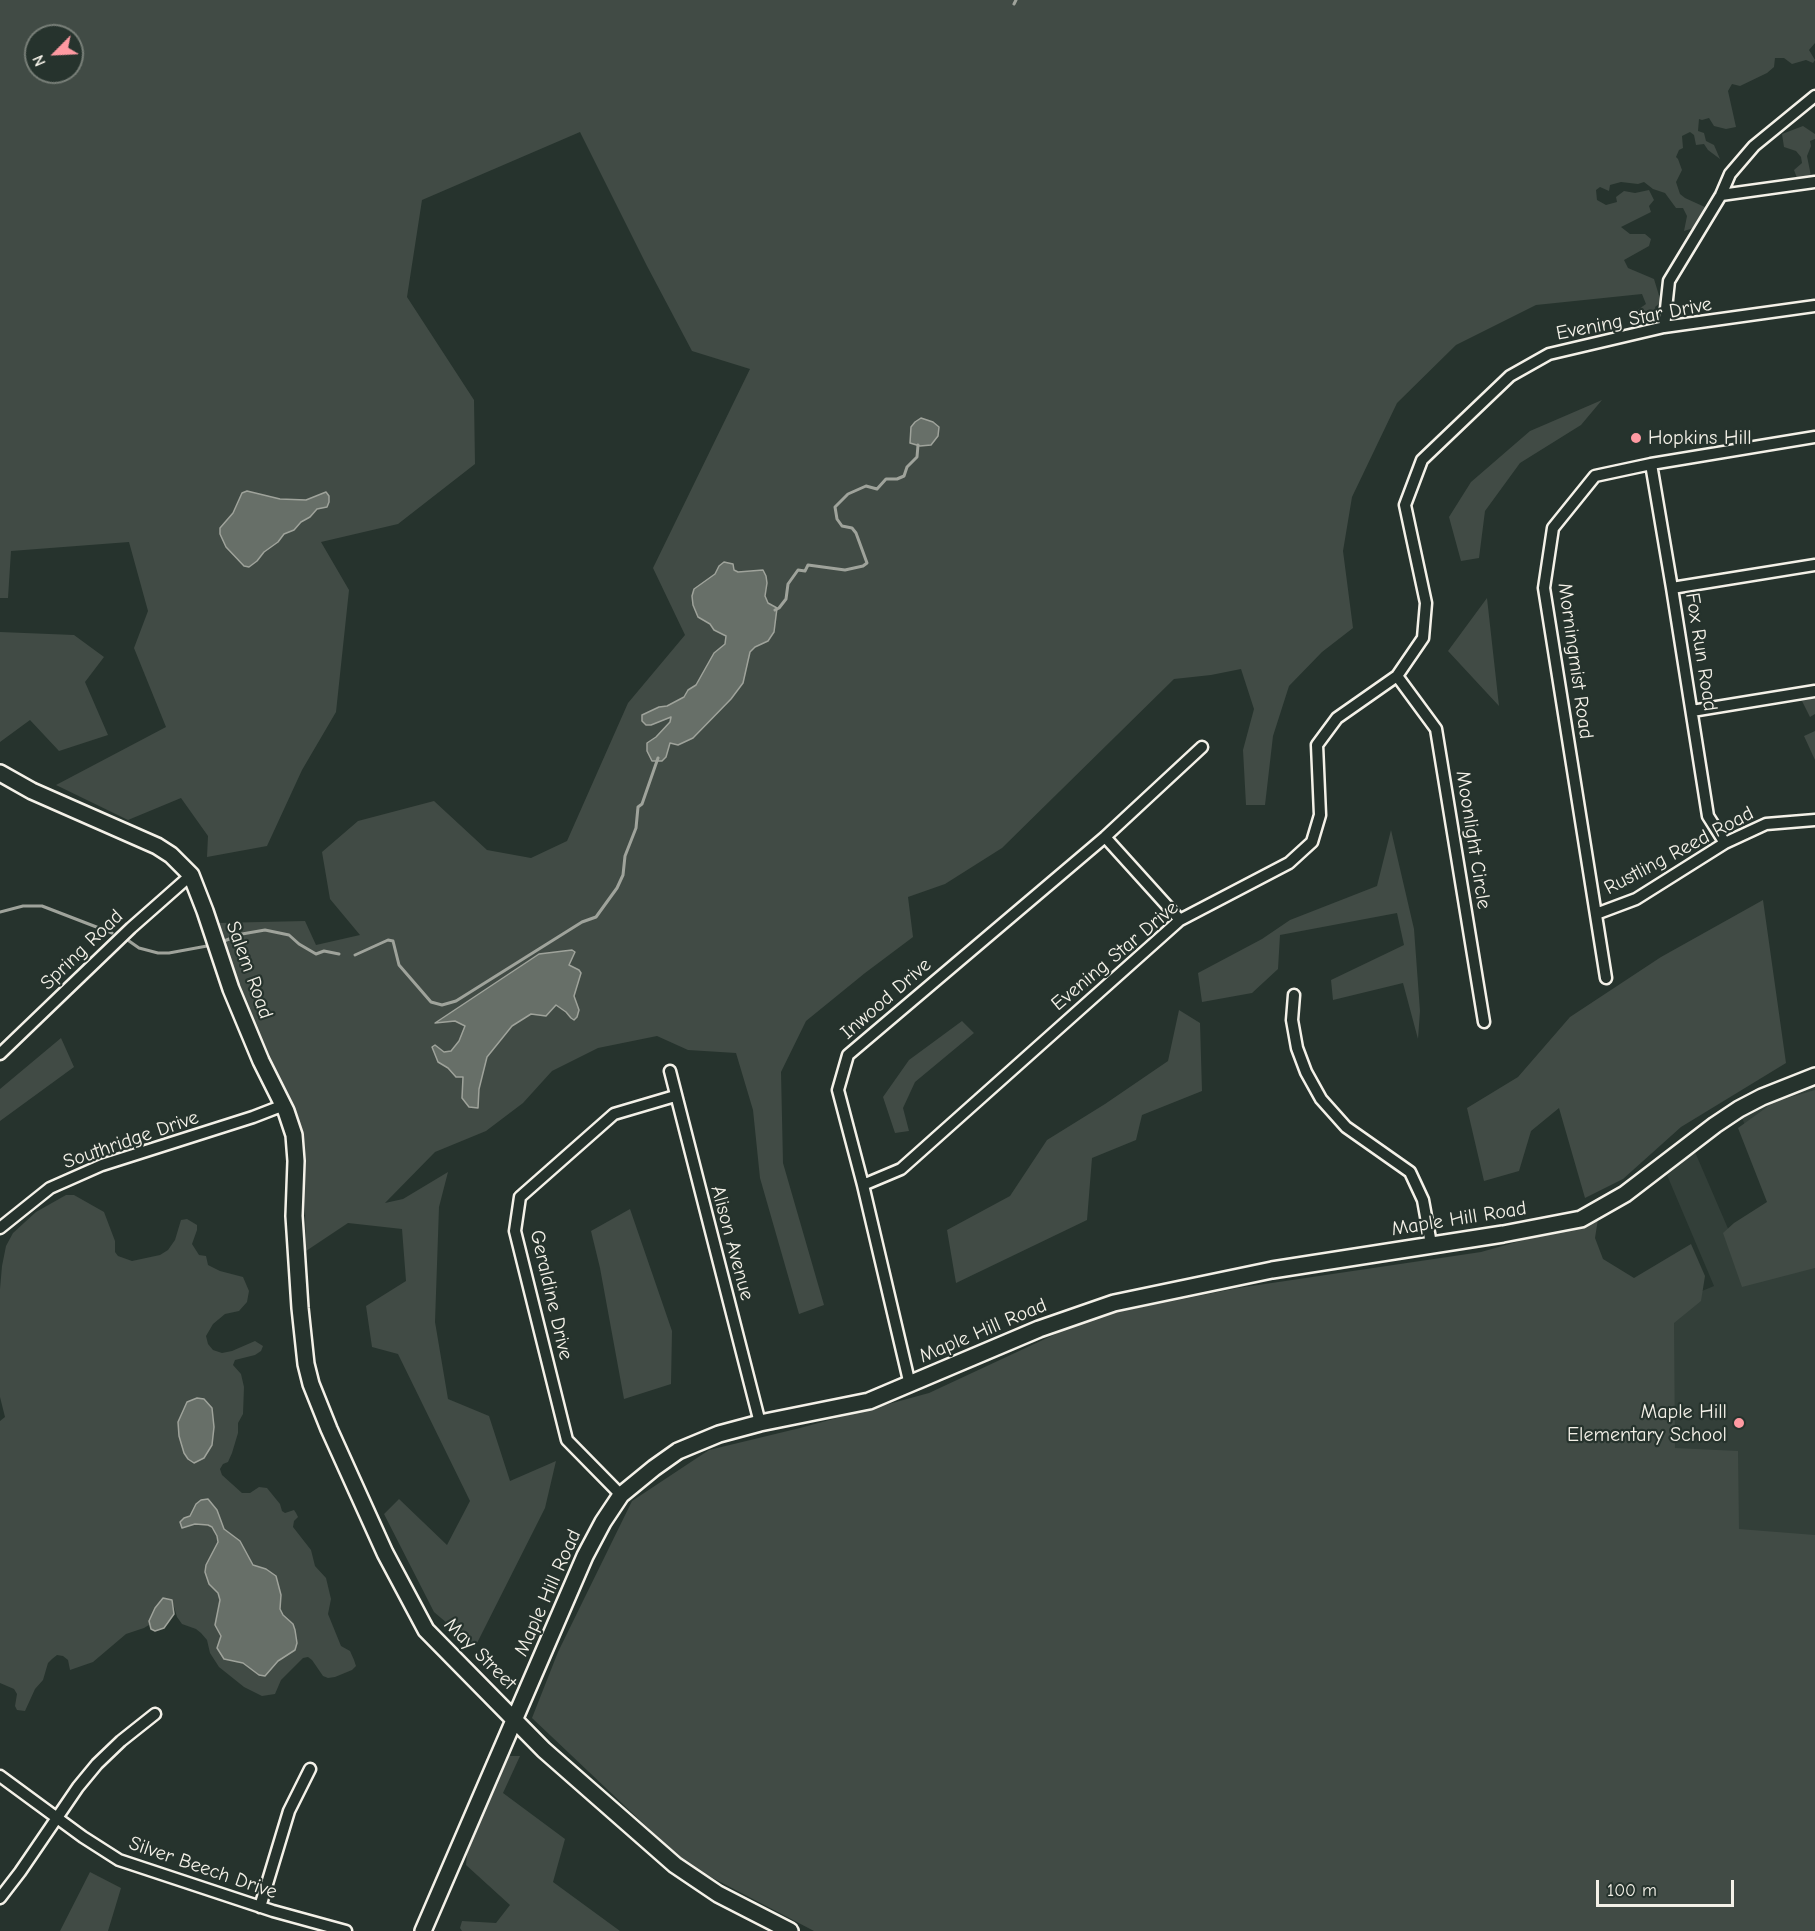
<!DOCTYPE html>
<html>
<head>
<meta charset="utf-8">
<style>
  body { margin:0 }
  #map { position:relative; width:1815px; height:1931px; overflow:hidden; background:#26332d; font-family:"Comic Neue",sans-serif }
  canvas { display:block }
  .north { position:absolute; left:24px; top:24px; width:60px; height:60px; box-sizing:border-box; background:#26332d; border:2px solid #787f78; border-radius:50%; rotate:246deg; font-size:16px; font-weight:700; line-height:24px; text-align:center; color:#f4f1e8 }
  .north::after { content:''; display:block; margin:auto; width:21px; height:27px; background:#ff9aa2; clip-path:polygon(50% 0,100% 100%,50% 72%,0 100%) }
  .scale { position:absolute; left:1596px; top:1880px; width:138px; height:27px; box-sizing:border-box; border:3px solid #f4f1e8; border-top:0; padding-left:8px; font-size:18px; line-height:21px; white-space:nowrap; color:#f4f1e8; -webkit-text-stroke:4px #26332d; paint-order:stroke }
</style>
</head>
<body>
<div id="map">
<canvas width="1815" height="1931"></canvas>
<div class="north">N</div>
<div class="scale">100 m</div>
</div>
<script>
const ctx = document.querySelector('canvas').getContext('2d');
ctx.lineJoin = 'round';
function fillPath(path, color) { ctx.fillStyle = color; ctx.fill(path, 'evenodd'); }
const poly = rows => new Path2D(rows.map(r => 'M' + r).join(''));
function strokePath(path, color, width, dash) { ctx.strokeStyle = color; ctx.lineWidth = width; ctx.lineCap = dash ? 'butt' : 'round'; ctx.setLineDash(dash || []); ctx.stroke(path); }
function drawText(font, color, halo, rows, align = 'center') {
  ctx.font = font + ' "Comic Neue",sans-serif'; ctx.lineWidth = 4.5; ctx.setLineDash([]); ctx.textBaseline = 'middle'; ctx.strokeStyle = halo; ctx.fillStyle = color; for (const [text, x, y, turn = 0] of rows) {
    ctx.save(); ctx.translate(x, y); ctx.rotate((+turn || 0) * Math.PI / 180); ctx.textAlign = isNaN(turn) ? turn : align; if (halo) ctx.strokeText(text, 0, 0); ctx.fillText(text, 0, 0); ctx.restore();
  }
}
fillPath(poly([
  [1815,1086,1815,1817,1688,1528,1637,1318,1714,1286,1667,1175,1695,1152,1748,1275,1799,1256,1742,1118,1774,1102]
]), '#333f39');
fillPath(poly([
  [0,0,1815,0,1815,43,1809,50,1815,60,1813,63,1806,60,1792,64,1784,58,1775,58,1774,67,1767,73,1740,86,1732,84,1728,91,1736,127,1726,129,1714,126,1709,118,1702,120,1699,119,1698,131,1704,133,1706,141,1714,145,1720,159,1708,150,1704,144,1696,145,1694,135,1690,132,1682,136,1683,148,1679,150,1676,157,1678,159,1682,170,1676,182,1680,194,1685,198,1707,208,1700,226,1684,231,1687,216,1683,208,1676,208,1665,193,1653,189,1644,182,1638,184,1621,182,1610,185,1609,191,1600,187,1596,190,1597,200,1606,205,1617,202,1616,197,1624,191,1635,193,1649,190,1654,200,1649,206,1651,212,1621,227,1630,234,1645,234,1651,239,1649,246,1624,260,1628,268,1654,279,1661,302,1655,307,1658,316,1653,321,1640,325,1636,311,1646,304,1642,294,1536,305,1456,345,1397,403,1352,497,1343,551,1353,628,1322,652,1289,686,1273,736,1265,805,1246,805,1243,750,1254,709,1241,669,1211,675,1174,679,1002,848,945,884,908,897,913,937,865,973,806,1021,781,1072,783,1163,824,1305,799,1314,760,1178,753,1110,736,1053,688,1050,657,1036,598,1048,552,1071,523,1103,486,1131,435,1152,385,1203,403,1199,448,1172,439,1207,435,1322,448,1399,489,1416,510,1481,556,1461,545,1508,475,1647,434,1612,384,1514,399,1499,447,1545,470,1501,398,1354,372,1347,366,1306,406,1281,402,1229,348,1223,306,1251,303,1132,243,1000,217,923,305,921,316,945,360,935,330,899,322,852,358,821,434,801,487,850,531,858,567,841,628,703,685,635,653,568,750,369,692,351,647,266,580,132,422,200,407,297,474,400,475,464,398,524,321,542,349,590,336,712,302,770,267,846,207,857,208,836,181,798,128,820,56,785,166,727,134,648,148,611,129,542,11,551,8,598,0,598],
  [36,36,72,36,72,72,36,72],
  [1803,126,1815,134,1815,139,1810,141,1811,146,1807,156,1811,176,1797,178,1794,170,1802,163,1801,157,1796,151,1784,147,1782,134],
  [1602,400,1581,425,1520,463,1485,511,1479,558,1461,561,1449,517,1471,482,1530,431],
  [1487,598,1499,706,1448,651],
  [0,632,74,635,104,657,85,682,108,735,59,751,30,720,0,742],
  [1815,698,1815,714,1810,717,1802,701],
  [1815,731,1815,760,1804,736],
  [1391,830,1414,929,1420,1011,1418,1039,1403,983,1333,1000,1331,980,1404,945,1397,913,1280,935,1278,969,1252,993,1202,1002,1198,973,1262,939,1290,920,1377,886],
  [1763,900,1786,1063,1681,1127,1623,1179,1585,1198,1559,1108,1531,1131,1519,1171,1484,1181,1467,1108,1518,1077,1570,1017,1661,957],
  [1179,1010,1200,1023,1202,1091,1142,1115,1136,1140,1092,1158,1087,1220,956,1283,947,1230,1010,1196,1047,1140,1105,1104,1168,1061],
  [962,1021,974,1033,915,1082,903,1108,909,1131,895,1133,883,1097,909,1060],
  [61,1038,74,1067,0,1121,0,1089],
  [1815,1090,1815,1268,1742,1287,1723,1233,1734,1223,1767,1202,1738,1128,1774,1102],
  [66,1195,74,1195,104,1212,115,1241,115,1252,118,1256,132,1261,160,1255,168,1250,175,1240,181,1220,187,1219,197,1225,197,1230,192,1244,199,1255,206,1256,208,1265,220,1271,243,1277,249,1291,247,1302,239,1311,225,1314,213,1324,206,1336,208,1344,213,1350,222,1353,232,1351,255,1341,263,1346,261,1351,255,1355,235,1360,233,1365,241,1374,244,1387,243,1414,238,1423,238,1433,232,1453,228,1462,223,1464,220,1469,222,1475,242,1493,250,1493,259,1487,267,1488,280,1504,282,1511,285,1513,294,1510,296,1513,298,1517,294,1521,293,1527,311,1550,315,1566,326,1578,331,1599,328,1614,341,1646,350,1651,354,1660,356,1666,352,1670,335,1677,328,1678,323,1676,312,1660,308,1657,303,1658,281,1680,275,1694,262,1696,244,1687,219,1667,210,1653,207,1640,201,1633,196,1629,182,1624,177,1617,172,1600,155,1608,149,1625,144,1628,126,1634,93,1662,70,1670,68,1660,63,1656,57,1655,52,1659,48,1663,43,1680,35,1689,25,1711,17,1710,15,1706,17,1694,14,1689,0,1683,0,1421,5,1417,0,1397,0,1289,2,1266,6,1246,13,1233,36,1212],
  [630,1209,672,1331,671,1384,624,1399,600,1268,591,1231],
  [1598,1219,1595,1238,1603,1259,1634,1278,1691,1244,1705,1276,1701,1301,1674,1323,1675,1448,1738,1451,1739,1529,1815,1535,1815,1931,814,1931,686,1864,532,1718,558,1652,632,1501,709,1450,800,1428,929,1393,1092,1317,1238,1288,1481,1252],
  [506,1756,520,1756,503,1793,565,1839,553,1882,620,1931,462,1931,460,1928,462,1921,496,1923,510,1905,466,1865,468,1844],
  [90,1872,121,1888,108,1931,60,1931]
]), '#414b45');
const water = poly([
  [921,418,933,422,939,427,938,436,931,445,920,446,910,443,911,427,915,422,921,418],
  [247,491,280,499,306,500,326,492,329,496,329,502,327,507,317,509,310,517,301,522,294,530,284,534,278,542,264,552,257,561,249,567,244,566,226,547,220,534,220,528,233,513,242,493,247,491],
  [724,562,733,564,734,570,738,572,763,570,766,576,767,583,765,596,768,603,777,608,774,632,768,641,755,647,750,652,743,683,731,699,693,738,678,745,670,743,666,757,662,761,652,761,647,751,647,743,656,737,670,722,671,717,651,725,646,725,642,721,642,715,659,707,667,706,684,697,688,690,696,685,714,653,725,644,726,636,714,630,710,624,698,617,693,605,692,596,694,589,715,574,719,566,724,562],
  [572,950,575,952,569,965,579,970,581,973,574,996,579,1010,577,1017,574,1020,571,1018,566,1012,556,1005,546,1016,531,1014,512,1026,487,1057,479,1089,478,1108,469,1107,462,1098,463,1077,456,1077,448,1068,438,1062,432,1047,435,1045,444,1052,451,1051,459,1041,465,1026,455,1021,435,1023,539,954,572,950],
  [197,1398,204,1399,212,1408,214,1427,212,1445,204,1458,194,1463,188,1459,184,1453,179,1436,178,1422,187,1402,197,1398],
  [208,1499,217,1510,224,1529,240,1541,253,1565,266,1569,276,1576,281,1595,280,1609,283,1615,293,1624,295,1630,297,1643,295,1650,278,1661,265,1676,259,1675,243,1663,224,1659,217,1648,221,1636,215,1625,220,1600,218,1593,209,1584,205,1572,206,1565,218,1542,217,1536,212,1527,208,1525,195,1524,182,1528,180,1522,184,1518,190,1516,196,1504,201,1500,208,1499],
  [163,1598,172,1600,174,1614,164,1628,155,1631,151,1629,149,1621,155,1608,163,1598]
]);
fillPath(water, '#676f68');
strokePath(water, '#9fa39b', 1.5);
strokePath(poly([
  [1014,4,1016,0],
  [775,610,779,608,786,599,788,584,798,570,805,571,808,565,845,570,863,566,867,563,856,533,852,528,842,526,837,519,835,507,848,494,866,486,877,489,886,479,897,479,904,476,907,467,917,457,918,445],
  [0,912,23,906,42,906,112,933],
  [129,941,139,948,158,953,169,953,207,946],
  [224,941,242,934,265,930,289,935,299,944,316,954,324,951,339,954],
  [355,955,388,940,393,941,399,965,431,1002,442,1005,456,1001,582,922,596,917,617,888,623,875,625,856,636,828,638,807,642,804,658,758]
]), '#9fa39b', 3);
const street = poly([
  [1721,195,1815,182],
  [1664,327,1669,281,1721,195,1730,174,1754,146,1815,96],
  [1651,464,1672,588,1708,816,1725,843],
  [1672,588,1815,565],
  [1397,676,1436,729,1484,1022],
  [1692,711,1815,691],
  [1105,837,1180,920],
  [1596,914,1636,899,1725,843,1766,824,1815,820],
  [1606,978,1544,588,1553,528,1595,476,1651,464,1815,437],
  [1294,995,1292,1020,1297,1048,1306,1072,1321,1099,1346,1127,1410,1172,1423,1200,1431,1244],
  [0,1054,131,928,191,875],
  [670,1071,760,1423],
  [863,1185,901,1169,1180,920,1289,863,1312,842,1320,815,1317,745,1337,718,1397,676,1423,638,1426,603,1405,505,1422,460,1510,376,1549,354,1664,327,1815,306],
  [0,1228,50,1188,102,1165,253,1117,284,1105],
  [910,1385,863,1185,838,1090,848,1055,1105,837,1202,747],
  [621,1495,567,1440,515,1231,520,1197,614,1114,675,1096],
  [0,1776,83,1837,119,1860,273,1911,346,1931],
  [0,1898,20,1872,78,1787,97,1764,121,1741,155,1714],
  [260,1907,289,1811,310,1769]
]);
const secondary = poly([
  [0,773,32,791,157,846,171,855,191,875,205,911,231,989,261,1061,286,1111,294,1135,296,1161,294,1216,300,1308,306,1364,311,1384,329,1429,385,1553,426,1630,544,1750,675,1865,718,1894,790,1931],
  [423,1931,585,1556,603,1522,621,1495,654,1468,678,1451,719,1434,760,1423,869,1401,1039,1329,1114,1303,1272,1270,1503,1234,1581,1219,1625,1194,1715,1125,1739,1109,1762,1097,1815,1076]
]);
strokePath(street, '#f4f1e8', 15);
strokePath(secondary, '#f4f1e8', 20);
strokePath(street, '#26332d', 10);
strokePath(secondary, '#26332d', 15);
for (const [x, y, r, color] of [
  [1636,438,6,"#ff9aa2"],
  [1739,1423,6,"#ff9aa2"]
]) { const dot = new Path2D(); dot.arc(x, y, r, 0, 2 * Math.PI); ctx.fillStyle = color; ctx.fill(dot); strokePath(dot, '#26332d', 2); }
drawText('20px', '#f4f1e8', '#26332d', [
  ["Evening Star Drive",1634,319,-11],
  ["Fox Run Road",1701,652,81],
  ["Morningmist Road",1575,661,82],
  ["Moonlight Circle",1473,840,81],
  ["Rustling Reed Road",1679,851,-28],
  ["Spring Road",82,950,-44],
  ["Evening Star Drive",1115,956,-40],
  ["Salem Road",249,970,70],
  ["Inwood Drive",886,999,-41],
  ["Southridge Drive",131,1140,-19],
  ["Maple Hill Road",1459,1219,-9],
  ["Alison Avenue",732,1243,75],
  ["Geraldine Drive",551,1295,77],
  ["Maple Hill Road",983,1331,-23],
  ["Maple Hill Road",548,1593,-66],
  ["May Street",480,1654,45],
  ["Silver Beech Drive",203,1868,19]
]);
drawText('20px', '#f4f1e8', '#26332d', [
  ["Hopkins Hill",1648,438],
  ["Maple Hill",1727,1412,"right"],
  ["Elementary School",1727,1435,"right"]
], 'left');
</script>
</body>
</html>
